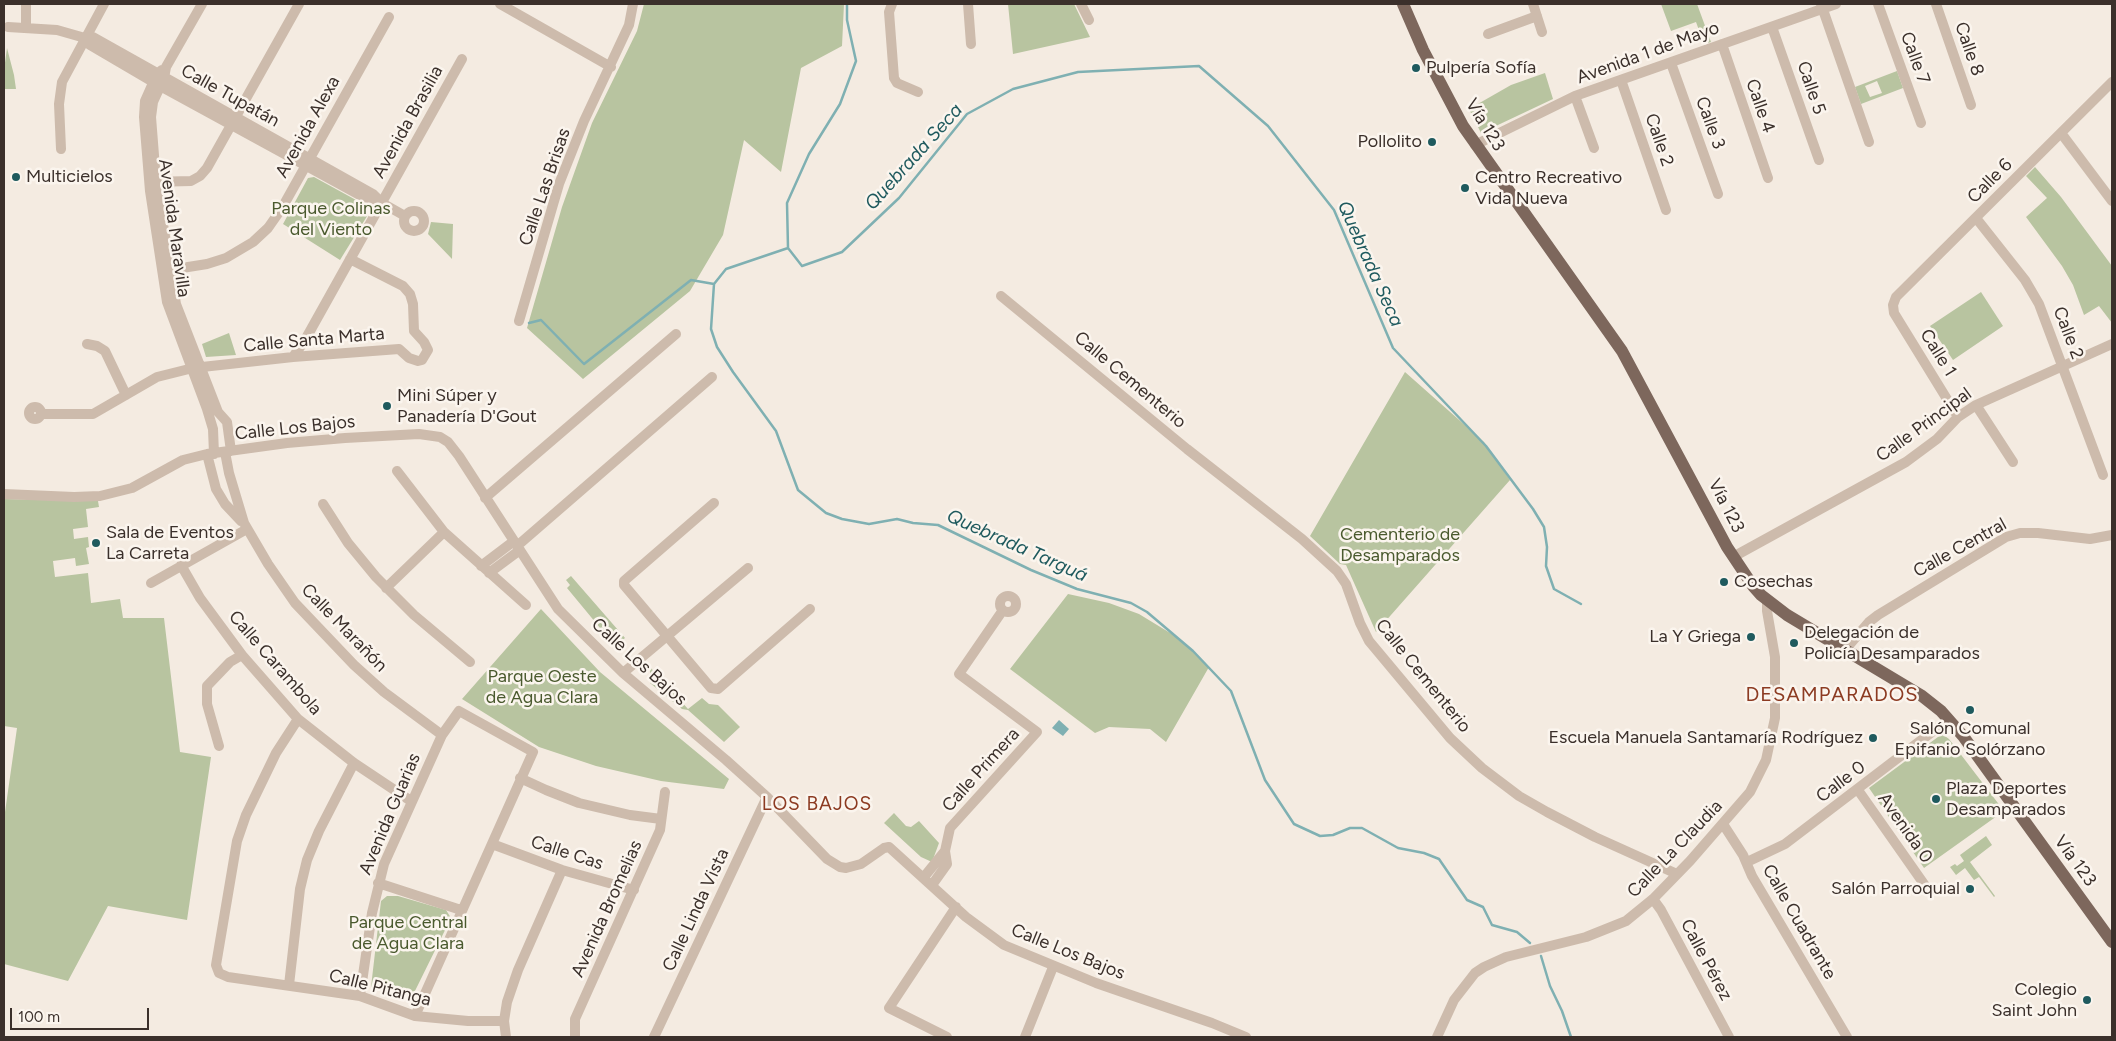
<!DOCTYPE html>
<html>
<head>
<meta charset="utf-8">
<style>
  body { margin:0 }
  #map { position:relative; width:2116px; height:1041px; overflow:hidden; background:#f4ebe1; font-family:Figtree,sans-serif }
  canvas { display:block }
  .frame { position:absolute; inset:0; border:5px solid #3b302b; pointer-events:none }
  .scale { position:absolute; left:10px; top:1008px; width:139px; height:22px; box-sizing:border-box; border:2px solid #3b302b; border-top:0; padding-left:6px; font-size:15px; line-height:18px; white-space:nowrap; color:#3b302b; -webkit-text-stroke:4px #fbf5ee; paint-order:stroke }
</style>
</head>
<body>
<div id="map">
<canvas width="2116" height="1041"></canvas>
<div class="frame"></div>
<div class="scale">100 m</div>
</div>
<script>
const ctx = document.querySelector('canvas').getContext('2d');
ctx.lineJoin = 'round';
function fillPath(path, color) { ctx.fillStyle = color; ctx.fill(path, 'evenodd'); }
const poly = rows => new Path2D(rows.map(r => 'M' + r).join(''));
function strokePath(path, color, width, dash) { ctx.strokeStyle = color; ctx.lineWidth = width; ctx.lineCap = dash ? 'butt' : 'round'; ctx.setLineDash(dash || []); ctx.stroke(path); }
function drawText(font, color, halo, rows, align = 'center') {
  ctx.font = font + ' Figtree,sans-serif'; ctx.lineWidth = 5; ctx.setLineDash([]); ctx.textBaseline = 'middle'; ctx.strokeStyle = halo; ctx.fillStyle = color; for (const [text, x, y, turn = 0] of rows) {
    ctx.save(); ctx.translate(x, y); ctx.rotate((+turn || 0) * Math.PI / 180); ctx.textAlign = isNaN(turn) ? turn : align; if (halo) ctx.strokeText(text, 0, 0); ctx.fillText(text, 0, 0); ctx.restore();
  }
}
fillPath(poly([
  [644,4,844,4,842,46,801,68,781,172,744,140,723,235,690,291,583,379,527,328,562,207,592,123,637,31],
  [1008,4,1074,4,1090,37,1013,54],
  [1661,4,1697,4,1711,42,1704,44,1696,22,1671,31],
  [7,48,14,75,16,89,4,89,4,70],
  [1897,71,1903,88,1861,104,1855,87],
  [1877,81,1882,93,1870,97,1865,86],
  [1545,73,1553,99,1481,133,1469,109,1511,85],
  [2035,167,2061,197,2112,266,2112,323,2099,306,2084,315,2073,285,2062,266,2026,217,2047,198,2026,176],
  [314,177,367,206,369,213,340,260,283,224,308,178],
  [431,222,453,224,452,259,428,234],
  [1981,292,2003,326,1953,360,1930,326],
  [229,333,236,355,206,357,202,344],
  [1405,372,1484,442,1510,480,1376,632,1346,565,1340,564,1310,536],
  [4,499,98,501,99,507,86,509,88,527,73,529,74,539,88,537,89,547,86,548,89,564,76,566,75,558,53,561,55,577,88,573,91,603,120,599,123,618,164,618,180,752,211,757,187,920,108,906,68,981,4,964,4,819,17,728,4,726],
  [571,576,625,638,615,646,567,588,570,585,566,580],
  [1068,594,1109,603,1139,614,1180,639,1209,667,1166,742,1150,729,1109,727,1095,733,1010,669],
  [541,609,600,672,729,779,724,789,661,781,596,766,539,747,462,699],
  [650,667,688,709,702,698,709,704,718,705,740,727,724,742,688,710,682,709,650,683],
  [1942,734,1949,739,2004,811,1924,868,1869,788],
  [894,813,906,826,911,827,919,821,939,843,932,862,921,857,884,823],
  [1986,836,1992,845,1970,862,1995,896,1994,897,1979,877,1974,880,1965,868,1956,875,1950,867,1955,864,1957,866,1964,861,1960,855],
  [387,896,398,896,446,910,451,918,411,999,371,987,381,901]
]), '#b8c4a0');
fillPath(poly([
  [1059,720,1069,729,1063,736,1052,728]
]), '#7fb0b2');
strokePath(poly([
  [847,4,847,20,856,61,840,104,809,154,787,203,788,248,802,266,842,252,899,198,967,114,1013,89,1078,72,1199,66,1268,126,1334,210,1393,348,1486,446,1533,509,1544,527,1547,547,1546,566,1554,589,1581,604],
  [788,248,726,269,714,284,711,329,717,347,733,372,776,431,798,490,826,513,842,519,869,524,897,519,913,523,938,525,1031,570,1077,589,1131,603,1147,612,1193,651,1231,691,1265,780,1294,824,1320,836,1333,835,1350,828,1362,828,1398,848,1424,853,1439,859,1467,900,1483,907,1492,925,1517,932,1530,943],
  [529,323,541,320,584,364,691,280,714,284],
  [1541,956,1550,986,1562,1011,1571,1037]
]), '#7fb0b2', 2.5);
strokePath(poly([
  [26,4,26,28],
  [202,4,166,67,164,78,153,102,151,117,156,181,176,304,218,412,227,422,231,451],
  [500,4,611,67],
  [892,4,889,12,894,78,897,83,918,92],
  [968,4,971,44],
  [1081,4,1089,20],
  [1533,4,1542,32],
  [1821,4,1869,142],
  [1878,4,1921,123],
  [1936,4,1971,105],
  [8,27,57,30,85,38,93,37,373,194,382,203,405,216],
  [1772,27,1819,160],
  [1488,34,1537,16],
  [85,38,90,45,153,82,369,200,382,203],
  [1722,44,1768,178],
  [1671,63,1718,194],
  [162,70,157,74,145,101,144,117,150,191,167,302,207,409,213,429,214,454],
  [1621,80,1666,210],
  [1575,96,1594,148],
  [2061,133,2112,201],
  [1475,145,1575,96,1836,4],
  [61,149,59,104,62,82,104,4],
  [151,182,191,181,200,176,207,168,299,4],
  '404 221a10 10 0 1 1 20 0a10 10 0 1 1-20 0Z',
  [1976,218,2025,280,2039,304,2103,475],
  [163,271,207,264,226,258,253,242,268,228,282,208,389,17],
  [1001,296,1187,449,1302,539,1337,571,1346,584,1360,623,1369,641,1450,738,1482,768,1519,796,1547,812,1595,837,1677,874],
  [519,321,559,184,584,121,629,25,633,4],
  [87,344,97,346,105,351,126,395],
  [293,357,305,340,462,59],
  [1976,405,2013,462],
  '29 413a6 6 0 1 1 12 0a6 6 0 1 1-12 0Z',
  [42,414,93,414,157,377,193,368,293,357,399,349,409,358,418,361,422,360,428,350,424,342,414,331,413,304,410,294,403,286,350,259],
  [1958,417,1894,313,1893,305,1896,297,2112,82],
  [225,452,229,473,244,523,268,564,295,603,354,665,384,692,442,735],
  [207,454,216,489,225,504,241,521],
  [397,471,444,532,526,605],
  [4,494,74,497,100,496,132,488,183,460,207,454,287,443,345,438,419,434,440,437,448,442,459,456,558,609,623,673,726,760,767,797,827,859,840,867,846,868,861,864,884,848,889,847,966,917,1004,945,1096,983,1212,1023,1246,1037],
  [485,498,676,334],
  [714,503,624,581,624,585,711,688,718,689,810,609],
  [323,504,348,543,376,577,414,615,470,662],
  [517,546,712,377],
  [1733,557,1906,462,1937,439,1958,417,1976,405,2112,344],
  [181,565,200,598,242,655,298,719,354,763,411,801],
  [481,566,514,541],
  [489,573,520,550],
  [151,583,247,529],
  [386,588,444,532],
  '1000 604a8 8 0 1 1 16 0a8 8 0 1 1-16 0Z',
  [1844,651,1869,622,1878,615,2006,537,2020,533,2038,533,2090,539,2112,535],
  [623,673,748,568],
  [298,719,276,753,246,815,237,841,216,965,219,973,228,977,360,996,415,1016,468,1021,504,1021],
  [219,746,207,704,207,686,230,662,242,655],
  [520,778,546,790,579,803,630,815,661,819],
  [1858,790,1924,884],
  [1723,824,1743,855,1752,876,1847,1037],
  [492,844,562,870,634,890],
  [1747,862,1785,844,1949,719],
  [924,877,945,851],
  [378,883,461,910],
  [932,885,947,864,945,851,950,828,1037,732,959,674,1003,610],
  [1653,899,1661,910,1729,1037],
  [289,985,300,889,307,860,319,831,354,763],
  [360,996,372,913,384,864,442,735,459,711,533,752,415,1016],
  [506,1037,504,1021,507,1002,518,970,562,870],
  [575,1037,575,1019,660,830,665,792],
  [654,1037,767,797],
  [947,1037,889,1008,956,907],
  [1025,1037,1053,967],
  [1437,1037,1454,1000,1475,973,1484,967,1506,957,1586,937,1626,921,1653,899,1690,861,1750,792,1766,760,1775,718,1775,657,1767,611,1767,599]
]), '#cdbbac', 10);
strokePath(poly([
  [1403,4,1423,50,1463,126,1622,351,1727,547,1753,586,1761,595,1787,615,1922,696,1941,711,1963,736,2112,942]
]), '#7d675c', 12);
for (const [x, y, r, color] of [
  [1416,68,5,"#1f5a5e"],
  [1432,142,5,"#1f5a5e"],
  [16,177,5,"#1f5a5e"],
  [1465,188,5,"#1f5a5e"],
  [387,406,5,"#1f5a5e"],
  [96,543,5,"#1f5a5e"],
  [1724,582,5,"#1f5a5e"],
  [1751,637,5,"#1f5a5e"],
  [1794,643,5,"#1f5a5e"],
  [1970,710,5,"#1f5a5e"],
  [1873,738,5,"#1f5a5e"],
  [1936,799,5,"#1f5a5e"],
  [1970,889,5,"#1f5a5e"],
  [2087,1000,5,"#1f5a5e"]
]) { const dot = new Path2D(); dot.arc(x, y, r, 0, 2 * Math.PI); ctx.fillStyle = color; ctx.fill(dot); strokePath(dot, '#fbf5ee', 2); }
drawText('18px', '#3b302b', '#fbf5ee', [
  ["Calle 8",1969,49,71],
  ["Avenida 1 de Mayo",1648,53,-20],
  ["Calle 7",1915,58,70],
  ["Calle 5",1811,88,71],
  ["Calle Tupatán",230,96,29],
  ["Calle 4",1760,106,71],
  ["Avenida Brasilia",408,122,-61],
  ["Calle 3",1710,123,70],
  ["Vía 123",1485,125,58],
  ["Avenida Alexa",308,127,-61],
  ["Calle 2",1659,140,71],
  ["Calle 6",1990,181,-45],
  ["Calle Las Brisas",545,187,-71],
  ["Avenida Maravilla",174,228,82],
  ["Calle 2",2068,333,69],
  ["Calle Santa Marta",314,340,-5],
  ["Calle 1",1938,353,58],
  ["Calle Cementerio",1130,380,40],
  ["Calle Principal",1924,425,-36],
  ["Calle Los Bajos",295,428,-6],
  ["Vía 123",1726,506,63],
  ["Calle Central",1960,548,-29],
  ["Calle Marañón",344,628,46],
  ["Calle Los Bajos",639,662,42],
  ["Calle Carambola",275,663,49],
  ["Calle Cementerio",1423,676,51],
  ["Calle Primera",981,770,-48],
  ["Calle 0",1841,782,-37],
  ["Avenida Guarias",390,814,-67],
  ["Avenida 0",1905,828,55],
  ["Calle La Claudia",1675,849,-46],
  ["Calle Cas",567,853,18],
  ["Vía 123",2075,861,54],
  ["Avenida Bromelias",607,909,-66],
  ["Calle Linda Vista",696,910,-65],
  ["Calle Cuadrante",1799,922,60],
  ["Calle Los Bajos",1068,952,22],
  ["Calle Pérez",1706,960,62],
  ["Calle Pitanga",380,988,14]
]);
drawText('18px', '#3b302b', '#fbf5ee', [
  ["Pulpería Sofía",1426,68],
  ["Pollolito",1422,142,"right"],
  ["Multicielos",26,177],
  ["Centro Recreativo",1475,178],
  ["Vida Nueva",1475,199],
  ["Mini Súper y",397,396],
  ["Panadería D'Gout",397,417],
  ["Sala de Eventos",106,533],
  ["La Carreta",106,554],
  ["Cosechas",1734,582],
  ["Delegación de",1804,633],
  ["Policía Desamparados",1804,654],
  ["La Y Griega",1741,637,"right"],
  ["Salón Comunal",1970,729,"center"],
  ["Epifanio Solórzano",1970,750,"center"],
  ["Escuela Manuela Santamaría Rodríguez",1863,738,"right"],
  ["Plaza Deportes",1946,789],
  ["Desamparados",1946,810],
  ["Salón Parroquial",1960,889,"right"],
  ["Colegio",2077,990,"right"],
  ["Saint John",2077,1011,"right"]
], 'left');
drawText('18px', '#4a5a2e', '#fbf5ee', [
  ["Parque Colinas",331,209],
  ["del Viento",331,230],
  ["Cementerio de",1400,535],
  ["Desamparados",1400,556],
  ["Parque Oeste",542,677],
  ["de Agua Clara",542,698],
  ["Parque Central",408,923],
  ["de Agua Clara",408,944]
]);
drawText('italic 19px', '#1f5a5e', '#fbf5ee', [
  ["Quebrada Seca",914,157,-48],
  ["Quebrada Seca",1370,264,66],
  ["Quebrada Targuá",1017,546,24]
]);
ctx.letterSpacing = '1px';
drawText('19px', '#8c3b22', '#fbf5ee', [
  ["LOS BAJOS",817,804]
]);
ctx.letterSpacing = '0px';
ctx.letterSpacing = '1px';
drawText('20px', '#8c3b22', '#fbf5ee', [
  ["DESAMPARADOS",1832,695]
]);
ctx.letterSpacing = '0px';
</script>
</body>
</html>
